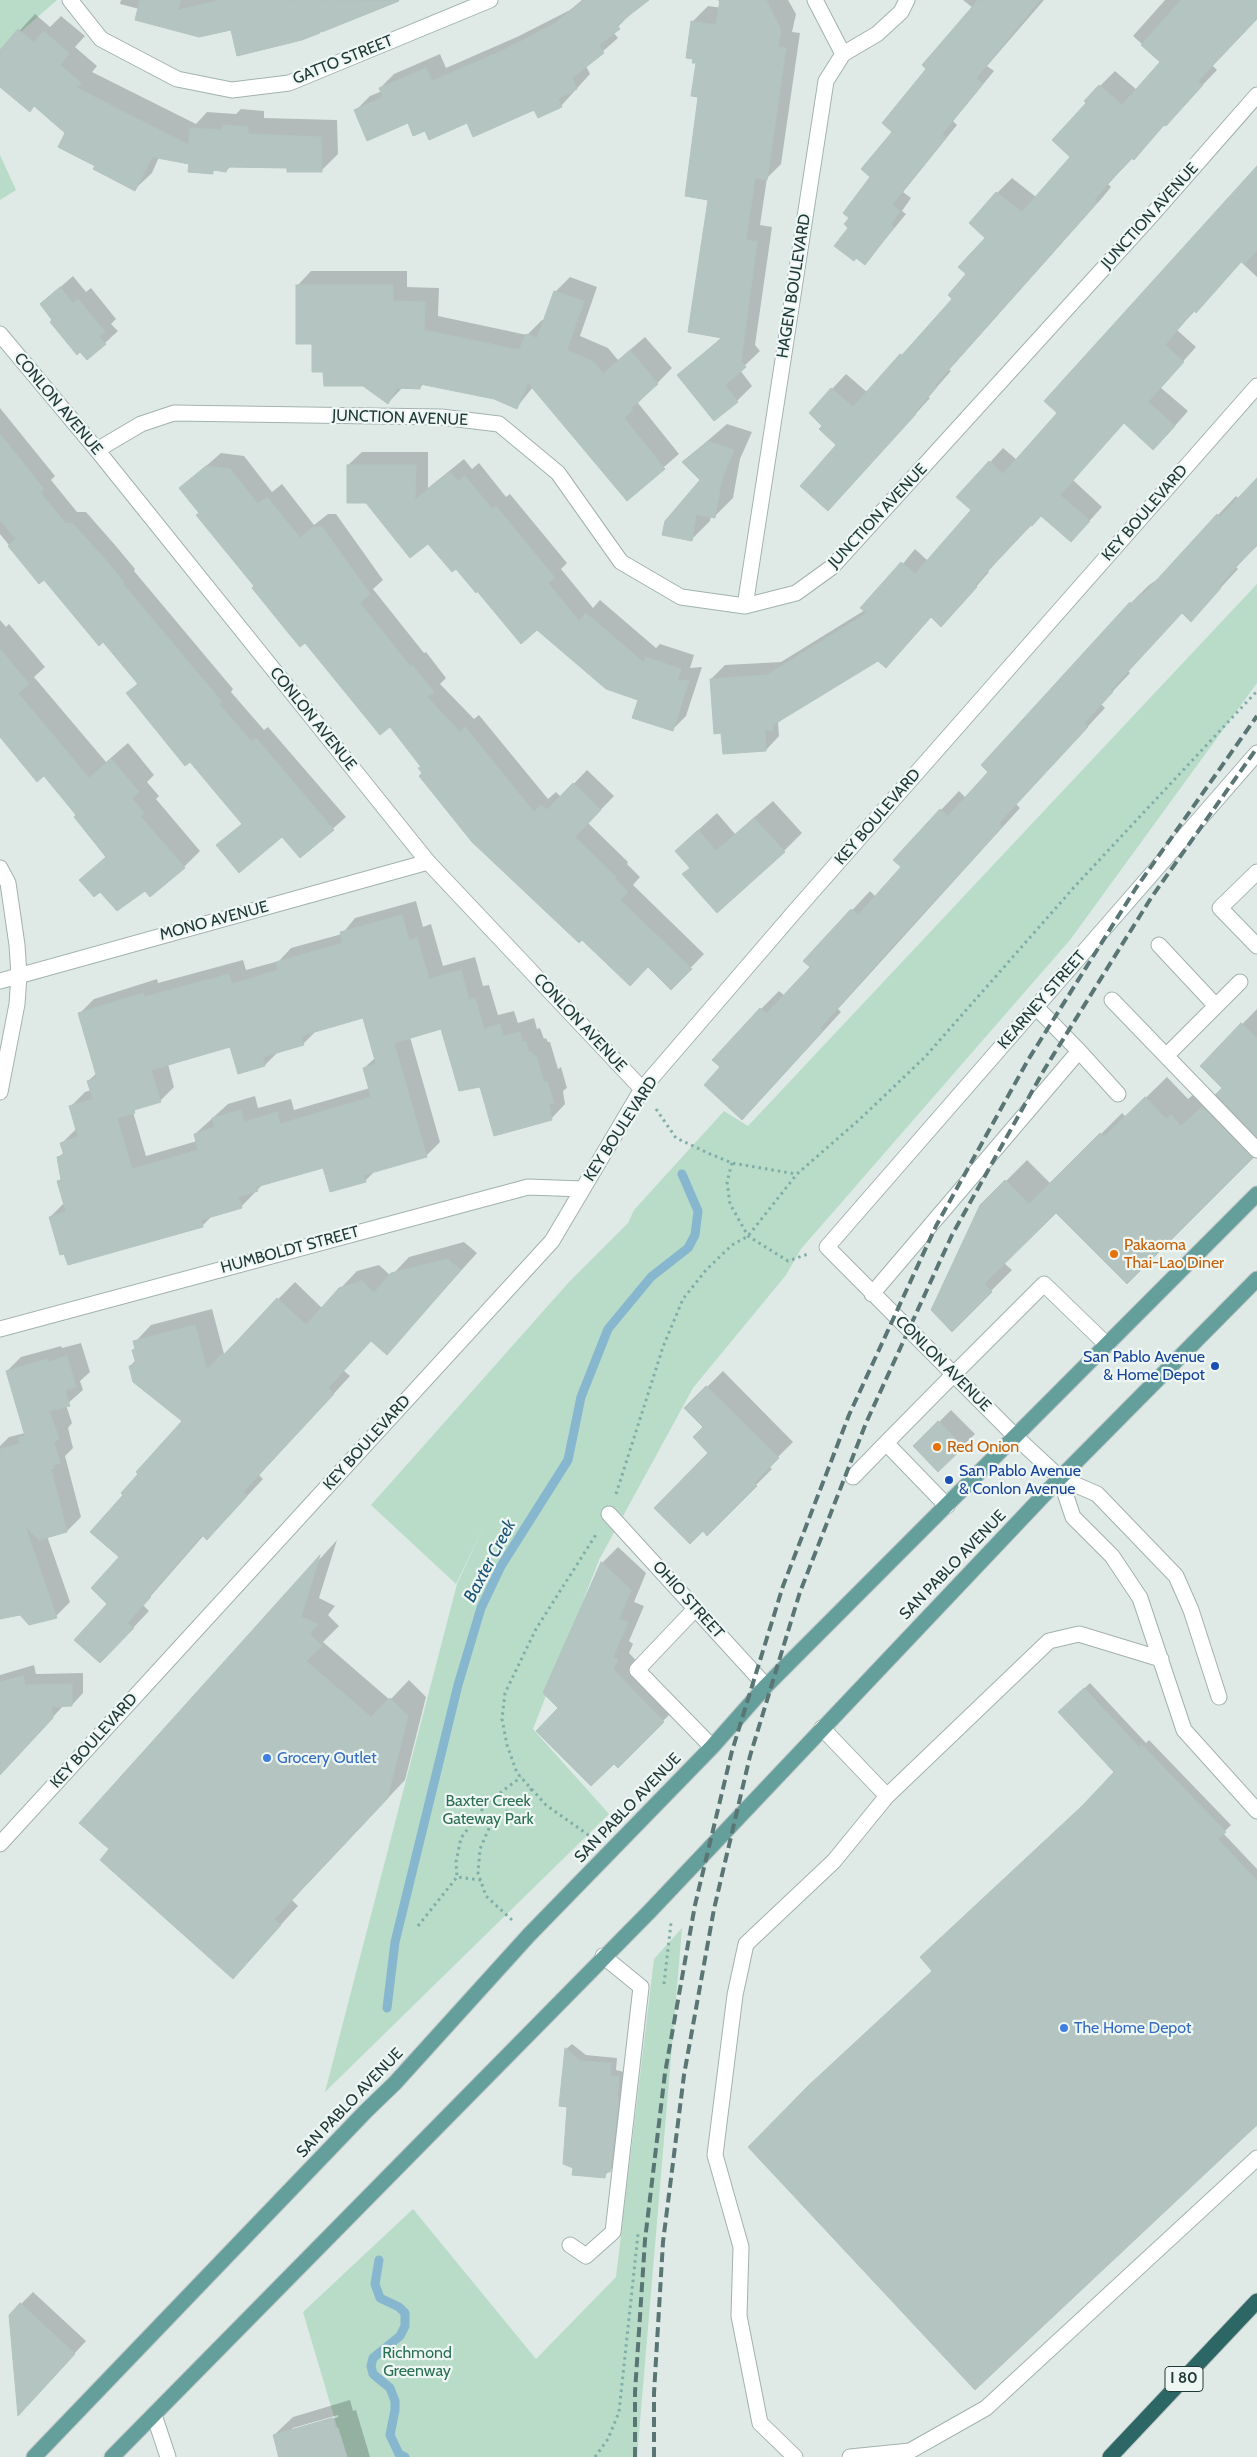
<!DOCTYPE html>
<html>
<head>
<meta charset="utf-8">
<style>
  body { margin:0 }
  canvas { display:block; background:#dfeae7 }
</style>
</head>
<body>
<canvas width="1257" height="2457"></canvas>
<script>
const ctx = document.querySelector('canvas').getContext('2d');
ctx.lineJoin = 'round';
function fillPath(path, color) { ctx.fillStyle = color; ctx.fill(path, 'evenodd'); }
const poly = rows => new Path2D(rows.map(r => 'M' + r).join(''));
function strokePath(path, color, width, dash) { ctx.strokeStyle = color; ctx.lineWidth = width; ctx.lineCap = dash ? 'butt' : 'round'; ctx.setLineDash(dash || []); ctx.stroke(path); }
function drawText(font, color, halo, rows, align = 'center') {
  ctx.font = font + ' Cabin,sans-serif'; ctx.lineWidth = 4.5; ctx.setLineDash([]); ctx.textBaseline = 'middle'; ctx.strokeStyle = halo; ctx.fillStyle = color; for (const [text, x, y, turn = 0] of rows) {
    ctx.save(); ctx.translate(x, y); ctx.rotate((+turn || 0) * Math.PI / 180); ctx.textAlign = isNaN(turn) ? turn : align; if (halo) ctx.strokeText(text, 0, 0); ctx.fillText(text, 0, 0); ctx.restore();
  }
}
fillPath(poly([
  [0,0,57,0,0,50],
  [0,155,16,190,0,200],
  [1257,584,1257,683,1070,940,801,1249,786,1275,693,1388,599,1560,533,1729,609,1814,325,2092,457,1584,486,1522,456,1584,371,1505,569,1282,628,1223,634,1210,724,1111,748,1126],
  [682,1928,637,2457,346,2457,303,2312,413,2209,536,2359,616,2277,654,1959]
]), '#b8dcc8');
fillPath(poly([
  [121,0,400,0,320,32,231,28,139,9,120,4],
  [582,0,644,0,613,32,618,38,586,66,590,74,561,106,426,129,409,121,356,110,370,96,382,91,380,88,394,74,440,54,446,68,519,36,570,10],
  [718,0,788,0,796,14,792,32,800,33,781,164,767,178,760,225,772,227,755,345,760,351,740,370,752,386,737,401,679,375,722,337,693,21,708,6,723,8],
  [963,0,1044,0,987,66,994,71,953,121,957,125,903,192,911,198,902,211,906,214,865,264,850,227,894,131,928,69,973,8],
  [1165,0,1257,0,1257,18,1212,65,1217,70,1108,184,1111,187,1102,198,949,370,951,371,928,397,930,398,828,510,838,445,823,426,832,389,846,374,868,393,954,299,986,237,997,193,1012,178,1036,197,1072,157,1088,103,1086,101,1100,86,1115,71,1137,90,1162,62,1133,36],
  [35,14,50,27,61,16,85,36,75,47,97,66,92,72,196,124,207,112,236,114,241,109,264,111,264,118,337,120,338,154,321,171,288,167,231,166,226,171,216,169,212,172,190,163,159,157,152,173,135,189,96,165,67,132,35,105,0,85,0,52],
  [1257,167,1257,277,1241,262,1177,330,1196,347,1160,387,1188,411,1167,435,1153,449,1124,422,1073,480,1102,507,1084,527,1042,514,988,571,989,572,955,611,932,616,886,667,878,659,784,717,778,723,779,736,766,750,722,732,711,679,725,665,781,662,865,610,915,549,928,561,973,510,958,497,1003,448,1017,460,1059,412],
  [311,271,407,271,407,287,439,288,438,316,527,335,542,320,544,321,555,292,570,277,597,287,580,336,608,348,618,360,645,337,672,368,638,403,679,454,627,499,533,387,517,407,494,398,424,383,420,388,403,387,388,403,363,385,324,371,313,343,297,286],
  [73,276,86,292,91,288,116,319,111,324,118,331,105,343,81,350,41,304],
  [0,408,55,476,51,480,77,512,86,512,115,545,135,569,134,571,233,689,231,692,264,730,268,727,346,817,301,857,283,835,218,846,243,823,190,760,128,693,138,683,103,641,44,578,39,582,0,534],
  [727,424,752,432,740,459,733,498,715,516,711,516,710,521,692,539,701,480,683,462],
  [362,452,428,452,428,488,464,459,472,469,479,463,506,497,510,494,567,563,561,569,593,608,600,600,656,648,660,644,694,655,690,668,702,667,686,716,673,729,640,700,478,590,348,465],
  [221,453,244,456,272,492,282,484,314,525,328,514,336,514,383,580,373,589,424,653,426,652,446,678,440,684,474,719,479,715,548,799,556,792,561,797,587,770,614,796,588,823,628,862,627,864,640,877,633,885,704,954,671,988,648,965,424,773,422,766,390,725,305,641,256,586,181,488],
  [1257,479,1257,546,1236,567,1238,569,1191,620,1182,612,1128,671,1130,673,1101,704,1105,708,1016,804,1020,808,838,1009,841,1012,760,1100,722,1067,761,1009,779,991,785,996,811,967,805,961,870,891,876,897,903,867,895,860,941,810,959,791,966,798,990,772,982,765,1131,603,1149,585,1161,577,1218,515,1236,496,1239,499],
  [0,620,6,627,9,624,45,667,34,677,106,762,128,743,154,775,147,782,159,796,156,799,200,851,184,867,145,889,100,890,81,880,107,856,78,815,44,774,0,736],
  [773,801,802,833,784,851,691,867,695,833,717,813,735,834],
  [416,901,423,927,431,924,443,966,475,957,483,986,489,985,498,1015,514,1011,518,1023,534,1018,537,1029,540,1028,544,1039,546,1038,548,1042,550,1042,558,1069,561,1067,567,1088,563,1091,565,1104,551,1119,481,1085,442,1027,410,1037,440,1142,426,1156,376,1170,365,1181,323,1167,263,1184,241,1207,212,1216,202,1226,50,1217,65,1202,59,1181,62,1177,58,1158,64,1152,62,1143,76,1129,71,1106,85,1092,91,1090,88,1081,97,1073,80,1013,94,999,157,979,158,983,243,960,246,970,279,961,291,948,342,934,355,918],
  [364,1016,376,1057,364,1068,370,1088,294,1110,291,1099,258,1108,255,1096,228,1104,195,1134,197,1141,146,1156,133,1112,139,1107,160,1101,174,1087,168,1064,231,1046,265,1065,279,1051,303,1044,318,1029],
  [1257,1009,1257,1151,1208,1200,1056,1211,1004,1263,1012,1270,952,1330,981,1206,1027,1160,1051,1184,1122,1113,1126,1117,1167,1077,1188,1099,1193,1095,1203,1106,1223,1087,1201,1066],
  [464,1242,477,1253,387,1353,371,1340,343,1370,350,1376,259,1475,263,1479,224,1521,204,1535,143,1605,149,1611,117,1645,109,1604,121,1557,125,1495,184,1421,130,1366,136,1360,135,1342,151,1325,212,1309,224,1354,295,1282,322,1308,357,1271,379,1265,391,1276,409,1257],
  [81,1343,90,1372,80,1381,83,1390,66,1405,72,1423,68,1428,73,1448,65,1456,81,1517,67,1531,47,1536,70,1602,56,1616,21,1613,0,1618,0,1446,9,1437,25,1433,7,1371,21,1357,61,1346,62,1348],
  [723,1371,793,1442,769,1466,772,1469,707,1534,703,1530,710,1453,705,1427,686,1408],
  [951,1410,975,1434,938,1471,915,1446],
  [337,1540,319,1598,335,1606,328,1615,339,1626,323,1642,390,1700,409,1680,426,1697,405,1780,292,1900,298,1906,233,1977,111,1849,81,1823],
  [618,1547,646,1573,634,1602,644,1606,629,1641,633,1644,629,1653,679,1705,618,1766,545,1693,602,1563],
  [34,1665,36,1674,83,1673,83,1693,72,1705,64,1705,0,1774,0,1675],
  [1090,1683,1146,1743,1149,1740,1231,1825,1223,1833,1257,1869,1257,2124,933,1971,1116,1772,1060,1712],
  [572,2044,586,2055,617,2058,616,2070,624,2072,616,2165,604,2176,569,2106,560,2105,566,2049],
  [33,2292,86,2341,30,2402,21,2304],
  [350,2400,353,2411,356,2410,370,2457,278,2457,274,2435,293,2417],
  [338,2415,338,2417,289,2432,293,2428]
]), '#0003');
strokePath(poly([
  [387,2008,395,1942,458,1685,481,1608,501,1566,568,1460,581,1397,608,1329,651,1277,688,1248,695,1235,698,1211,682,1174],
  [379,2260,375,2284,380,2298,399,2307,405,2313,405,2326,400,2336,373,2358,371,2366,373,2374,390,2388,395,2401,395,2410,390,2435,399,2454,405,2457]
]), '#87b6cf', 9);
const building = poly([
  [140,0,181,0,178,10,221,0,399,1,322,32,320,29,320,33,302,40,237,56,231,30,199,37,135,20,140,0],
  [584,0,649,0,617,25,620,29,599,45,604,53,572,78,577,89,558,99,562,107,538,118,534,110,473,137,467,123,429,140,425,131,413,136,408,123,367,141,354,110,383,97,379,88,426,68,432,81,504,50,554,24,584,0],
  [720,0,766,0,781,30,778,47,786,48,767,180,755,178,746,240,757,242,741,361,746,367,725,385,738,402,714,421,677,375,722,338,688,332,708,200,685,196,698,97,691,96,696,63,692,63,693,59,686,58,691,21,716,25,720,0],
  [978,0,1040,0,976,78,983,84,942,134,946,138,892,205,900,211,891,224,894,227,865,265,856,258,854,261,834,246,848,228,844,224,849,218,843,213,870,177,861,169,892,132,882,123,926,69,922,65,978,0],
  [1181,0,1257,0,1257,19,1198,81,1203,85,1166,126,1164,125,1134,160,1131,158,1094,200,1097,202,1087,214,935,385,937,387,915,412,916,414,828,511,800,486,836,445,819,429,822,426,809,413,831,388,853,407,900,354,902,355,952,299,948,295,966,274,958,267,985,238,969,223,996,192,1022,212,1070,157,1052,140,1086,103,1084,101,1099,85,1122,105,1160,62,1141,45,1181,0],
  [18,29,34,43,43,31,69,53,60,65,81,83,77,88,189,145,190,128,222,130,223,125,248,127,248,134,321,137,322,172,287,172,287,168,228,167,226,172,213,170,213,174,188,172,189,164,152,157,135,191,93,169,95,166,58,147,65,133,34,106,30,112,0,87,0,50,18,29],
  [1257,166,1257,250,1245,264,1242,261,1196,313,1194,310,1165,345,1184,362,1148,402,1175,426,1153,450,1124,423,1060,495,1090,521,1071,542,1041,516,1032,526,1030,525,975,585,977,587,941,627,931,617,886,668,878,661,773,725,773,730,765,730,766,751,723,754,721,733,714,734,710,679,767,675,867,613,860,608,901,562,915,574,971,510,956,497,989,461,1003,474,1057,413,1044,401,1257,166],
  [296,285,393,285,393,301,425,302,424,330,519,350,526,334,537,338,554,291,584,301,567,350,594,362,603,374,630,350,658,384,631,408,633,410,624,418,665,469,627,501,528,383,517,409,494,399,420,384,420,389,397,388,388,404,363,386,324,386,323,372,312,372,312,344,296,344,296,285],
  [60,287,73,303,78,299,105,332,99,336,106,344,87,360,80,352,77,355,50,322,52,320,40,304,60,287],
  [0,434,44,489,40,492,65,523,73,524,103,557,124,582,123,584,222,702,219,704,251,741,256,738,334,830,300,858,282,837,239,873,216,845,242,824,190,762,185,766,126,693,138,684,103,642,99,646,44,580,39,584,8,546,16,539,0,520,0,434],
  [708,441,734,450,722,478,715,518,696,514,692,541,662,535,665,521,700,480,682,462,708,441],
  [347,465,416,465,415,500,450,472,458,481,465,476,492,509,496,506,555,578,548,583,579,621,586,613,644,663,645,657,681,669,677,681,689,680,673,731,632,718,638,700,606,689,537,630,521,644,477,591,476,593,456,569,452,572,428,544,410,558,366,503,347,503,347,465],
  [206,466,230,469,258,504,267,497,300,538,313,527,322,527,370,594,360,603,410,666,412,665,434,692,427,697,460,732,465,727,534,812,541,805,547,810,573,783,601,810,575,837,616,877,614,878,628,892,620,900,692,969,671,990,648,967,630,986,582,940,579,943,472,842,419,776,422,773,418,768,421,767,390,727,380,735,305,643,300,647,290,635,252,588,254,586,196,515,199,513,179,488,206,466],
  [1257,478,1257,544,1219,586,1221,588,1191,622,1182,613,1111,690,1113,692,1084,723,1088,727,999,823,1002,827,892,947,820,1028,823,1031,742,1120,704,1085,720,1067,712,1060,760,1008,766,1014,810,967,803,961,851,909,858,915,901,867,893,860,940,809,948,816,988,772,981,765,1130,602,1131,604,1141,593,1143,595,1217,514,1220,517,1257,478],
  [0,649,29,684,18,693,89,778,111,759,139,792,132,798,144,813,140,816,185,868,150,897,145,891,117,911,100,892,94,897,79,880,106,857,74,817,76,815,44,776,37,782,0,737,0,649],
  [754,818,785,852,717,913,682,874,690,868,675,851,698,830,716,851,754,818],
  [402,915,409,940,417,938,429,979,461,970,469,1000,475,998,484,1029,500,1024,503,1036,520,1032,523,1042,526,1041,529,1053,532,1052,533,1056,536,1055,544,1082,547,1081,554,1103,549,1104,552,1120,494,1136,480,1087,459,1091,441,1029,394,1043,427,1157,364,1175,366,1182,330,1192,323,1168,256,1187,258,1191,238,1197,242,1208,201,1220,203,1227,68,1265,64,1254,60,1255,49,1217,66,1212,57,1181,61,1180,57,1157,64,1155,60,1143,78,1137,69,1106,93,1099,87,1081,97,1078,78,1013,143,993,144,997,229,974,232,984,278,970,276,962,343,943,340,932,402,915],
  [363,1018,376,1064,363,1068,371,1097,280,1124,277,1112,244,1122,241,1110,212,1118,215,1127,194,1134,198,1150,132,1169,117,1118,135,1113,134,1110,161,1102,151,1070,230,1047,238,1074,265,1066,263,1057,304,1045,301,1036,363,1018],
  [1241,1023,1257,1038,1257,1137,1216,1094,1222,1088,1200,1066,1241,1023],
  [1145,1097,1166,1119,1171,1115,1181,1126,1202,1107,1253,1158,1127,1284,1056,1213,984,1284,992,1292,952,1332,931,1310,980,1205,1005,1180,1029,1204,1100,1133,1104,1137,1145,1097],
  [447,1259,461,1270,387,1355,371,1341,328,1388,334,1394,243,1492,247,1496,207,1540,202,1535,149,1596,151,1597,127,1623,134,1628,100,1663,74,1640,107,1604,91,1588,119,1557,90,1532,123,1495,121,1493,138,1474,136,1472,182,1421,133,1382,129,1366,136,1364,132,1350,135,1349,133,1341,195,1325,207,1370,222,1354,224,1355,277,1298,306,1325,339,1288,362,1281,374,1293,391,1273,447,1259],
  [67,1356,76,1387,65,1390,70,1406,49,1411,59,1438,54,1443,60,1463,53,1465,54,1468,51,1469,67,1532,39,1540,25,1526,57,1618,29,1625,20,1615,0,1619,0,1449,20,1444,18,1438,25,1436,6,1371,47,1359,48,1362,67,1356],
  [706,1386,779,1458,754,1483,757,1486,707,1536,703,1531,690,1544,654,1508,708,1453,693,1437,703,1427,684,1408,706,1386],
  [938,1421,964,1447,938,1472,913,1446,938,1421],
  [320,1555,301,1617,318,1624,310,1634,322,1646,306,1661,371,1717,390,1698,408,1716,387,1799,274,1919,281,1925,233,1979,100,1860,109,1849,79,1823,320,1555],
  [601,1562,631,1590,619,1619,628,1622,613,1657,618,1660,613,1669,664,1722,618,1768,614,1764,591,1786,536,1731,558,1708,543,1693,601,1562],
  [23,1676,25,1685,72,1684,72,1706,51,1707,53,1718,0,1775,0,1682,23,1676],
  [1084,1688,1139,1747,1142,1745,1226,1832,1218,1839,1257,1881,1257,2125,975,2390,748,2147,809,2085,932,1971,920,1957,1082,1806,1114,1772,1058,1712,1084,1688],
  [565,2048,580,2061,611,2063,610,2076,619,2077,617,2096,619,2097,610,2172,606,2172,605,2178,572,2175,573,2168,563,2164,567,2107,559,2106,565,2048],
  [20,2303,75,2354,18,2416,9,2315,20,2303],
  [332,2418,335,2429,338,2428,347,2457,279,2457,273,2435,332,2418]
]);
fillPath(building, '#b4c5c1');
strokePath(building, '#b2c4c0', 1);
const minor = poly([
  [70,0,101,39,177,79,232,90,289,83,490,0],
  [815,0,843,54],
  [0,334,97,450,428,862,642,1089],
  [97,450,141,424,174,413,441,417,499,424,558,473,621,562,681,597,745,606,796,593,832,567,1150,217,1257,95],
  [745,606,826,81,843,54,877,34,901,12,907,0],
  [0,868,8,883,17,945,19,975,17,1004,0,1092],
  [1257,872,1220,908,1257,946],
  [1159,945,1216,1006],
  [0,981,428,862],
  [1112,1000,1257,1150],
  [1079,1051,1118,1094],
  [1166,1056,1240,982],
  [872,1294,1079,1051,1036,1007],
  [0,1329,528,1187,582,1189],
  [853,1477,886,1443],
  [1060,1478,1073,1517,1112,1556,1140,1598,1184,1730,1257,1811],
  [947,1506,886,1443,953,1375,1044,1284,1107,1345],
  [609,1514,766,1686],
  [695,1609,637,1670,712,1747],
  [1219,1697,1191,1610,1176,1576,1097,1494,1060,1478,1016,1437,827,1247,1257,753],
  [822,1728,887,1796,1049,1641,1079,1634,1161,1659],
  [0,1844,552,1241,642,1089,796,910,1257,386],
  [570,2245,586,2256,613,2232,641,1987,603,1956],
  [154,2415,168,2457],
  [795,2457,760,2423,739,2316,741,2247,715,2155,735,1995,746,1944,834,1861,887,1796],
  [850,2457,910,2451,986,2408,1257,2158]
]);
const major = poly([
  [34,2457,366,2111,395,2083,529,1935,712,1747,766,1686,1257,1194],
  [112,2457,650,1911,1060,1478,1257,1279]
]);
const highway = poly([
  [1110,2457,1257,2301]
]);
strokePath(minor, '#a2b2af', 17);
strokePath(major, '#bcc4c3', 17);
strokePath(highway, '#bcc4c3', 17);
strokePath(poly([
  [656,1109,676,1138,710,1154,732,1163,796,1174],
  [732,1163,727,1182,730,1204,748,1236,788,1261,808,1254],
  [616,1494,663,1347,683,1299,706,1270,732,1245,748,1236,797,1174,860,1119,925,1057,1076,885,1257,691],
  [594,1839,546,1805,517,1773,507,1745,502,1719,505,1693,536,1629,597,1533],
  [481,1880,457,1877,456,1862,461,1838,487,1803,521,1777],
  [512,1920,486,1896,478,1873,480,1849,490,1826,532,1789],
  [418,1926,457,1877],
  [664,1984,671,1923],
  [595,2457,608,2439,619,2412,638,2234]
]), '#7faea8', 3, [2.5, 4]);
strokePath(minor, '#fff', 15);
strokePath(major, '#649f9c', 15);
strokePath(highway, '#2c6665', 15);
strokePath(poly([
  [635,2457,635,2392,645,2240,665,2073,695,1905,732,1751,783,1586,849,1415,936,1226,1028,1060,1136,888,1257,716],
  [654,2457,654,2393,663,2242,684,2075,714,1909,750,1756,800,1592,866,1423,952,1235,1044,1070,1151,898,1257,748]
]), '#5a7674', 4, [10, 5]);
for (const [x, y, r, color] of [
  [1114,1254,5,"#e8710a"],
  [1215,1366,5,"#1a4fb4"],
  [937,1447,5,"#e8710a"],
  [949,1480,5,"#1a4fb4"],
  [267,1758,5,"#3f7fe0"],
  [1064,2028,5,"#3f7fe0"]
]) { const dot = new Path2D(); dot.arc(x, y, r, 0, 2 * Math.PI); ctx.fillStyle = color; ctx.fill(dot); strokePath(dot, '#eff7f5', 2); }
for (const [x, y, w] of [
  [1184,2379,38]
]) { const box = new Path2D(); box.roundRect(x - w / 2, y - 12.5, w, 25, 4); ctx.fillStyle = '#eff7f5'; ctx.fill(box); strokePath(box, '#203a38', 1); }
drawText('bold 15px', '#203a38', null, [
  ["I 80",1184,2379]
]);
drawText('16px', '#203a38', '#eff7f5', [
  ["GATTO STREET",343,60,-22],
  ["JUNCTION AVENUE",1150,216,-48],
  ["HAGEN BOULEVARD",794,286,-81],
  ["CONLON AVENUE",58,404,50],
  ["JUNCTION AVENUE",400,418,2],
  ["KEY BOULEVARD",1145,513,-49],
  ["JUNCTION AVENUE",878,516,-47],
  ["CONLON AVENUE",313,719,51],
  ["KEY BOULEVARD",878,817,-49],
  ["MONO AVENUE",214,921,-15],
  ["KEARNEY STREET",1042,1000,-49],
  ["CONLON AVENUE",580,1023,47],
  ["KEY BOULEVARD",621,1129,-57],
  ["HUMBOLDT STREET",290,1250,-15],
  ["CONLON AVENUE",943,1364,45],
  ["KEY BOULEVARD",367,1443,-48],
  ["SAN PABLO AVENUE",953,1565,-46],
  ["OHIO STREET",688,1600,48],
  ["KEY BOULEVARD",94,1741,-48],
  ["SAN PABLO AVENUE",628,1808,-46],
  ["SAN PABLO AVENUE",350,2103,-46]
]);
drawText('16px', '#c56008', '#eff7f5', [
  ["Pakaoma",1124,1245],
  ["Thai-Lao Diner",1124,1263],
  ["Red Onion",947,1447]
], 'left');
drawText('16px', '#164399', '#eff7f5', [
  ["San Pablo Avenue",1205,1357],
  ["& Home Depot",1205,1375],
  ["San Pablo Avenue",959,1471,"left"],
  ["& Conlon Avenue",959,1489,"left"]
], 'right');
drawText('16px', '#366cbe', '#eff7f5', [
  ["Grocery Outlet",277,1758],
  ["The Home Depot",1074,2028]
], 'left');
drawText('16px', '#2b7053', '#eff7f5', [
  ["Baxter Creek",488,1801],
  ["Gateway Park",488,1819],
  ["Richmond",417,2353],
  ["Greenway",417,2371]
]);
drawText('italic 18px', '#1b5575', '#eff7f5', [
  ["Baxter Creek",490,1561,-62]
]);
</script>
</body>
</html>
